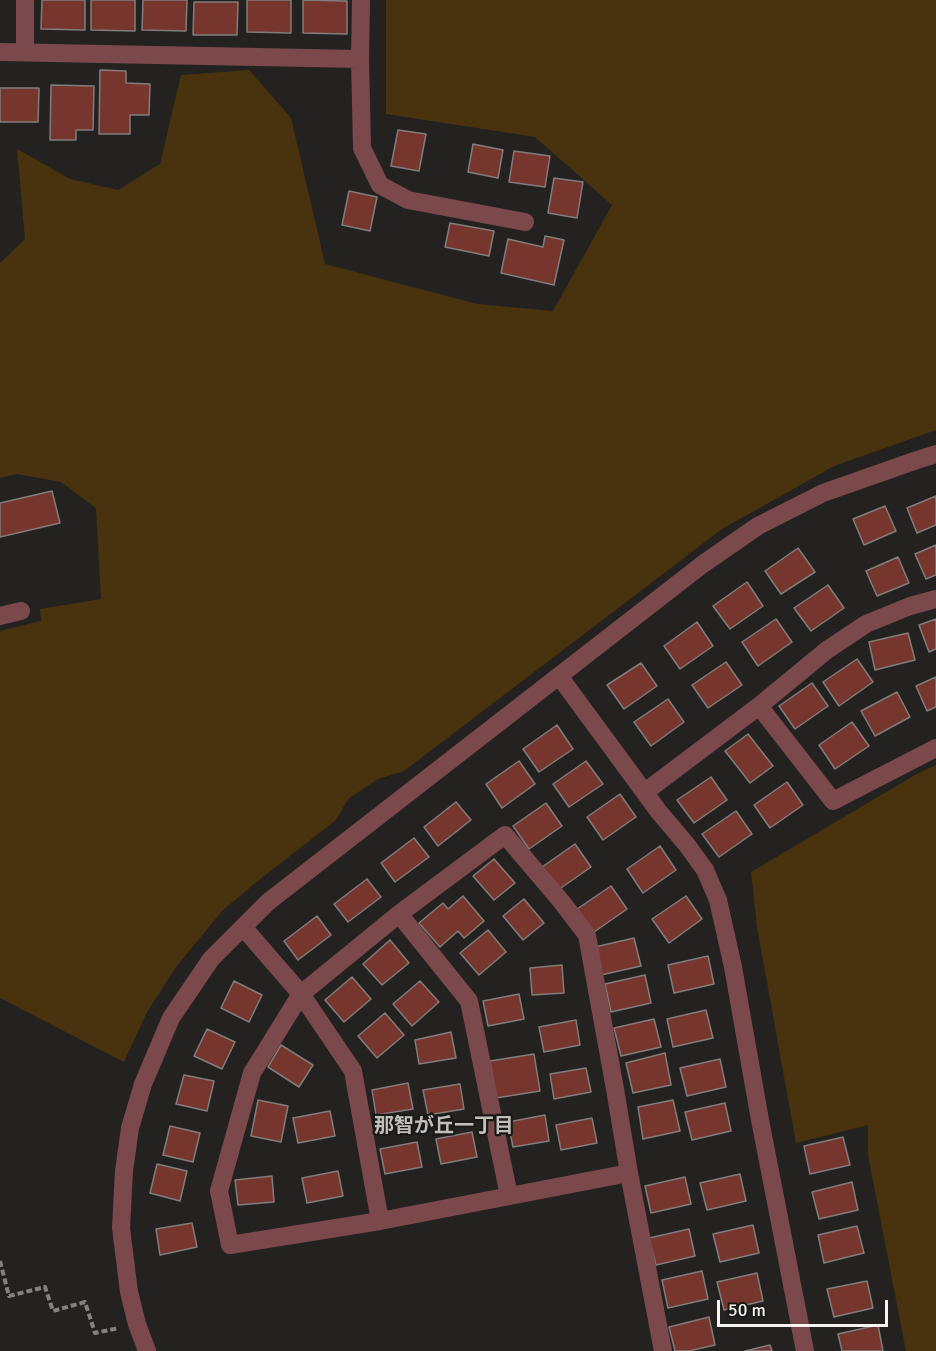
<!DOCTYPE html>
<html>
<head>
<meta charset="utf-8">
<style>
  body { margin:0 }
  #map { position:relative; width:936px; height:1351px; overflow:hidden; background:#242220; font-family:Signika,sans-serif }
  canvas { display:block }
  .scale { position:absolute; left:717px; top:1300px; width:171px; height:27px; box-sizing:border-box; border:3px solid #f5f4f2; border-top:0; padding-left:8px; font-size:18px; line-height:21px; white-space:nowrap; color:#f5f4f2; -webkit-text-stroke:4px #1b1917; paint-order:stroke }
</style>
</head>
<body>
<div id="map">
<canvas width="936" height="1351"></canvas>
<div class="scale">50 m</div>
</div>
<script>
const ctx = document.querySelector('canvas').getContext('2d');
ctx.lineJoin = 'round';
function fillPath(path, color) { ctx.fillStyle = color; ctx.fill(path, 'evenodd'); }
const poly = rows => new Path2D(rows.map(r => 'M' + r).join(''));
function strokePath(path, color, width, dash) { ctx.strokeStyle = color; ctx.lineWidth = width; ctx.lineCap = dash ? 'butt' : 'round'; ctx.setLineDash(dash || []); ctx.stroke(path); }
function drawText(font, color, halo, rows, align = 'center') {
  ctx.font = font + ' Signika,"Noto Sans JP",sans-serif'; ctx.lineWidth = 4.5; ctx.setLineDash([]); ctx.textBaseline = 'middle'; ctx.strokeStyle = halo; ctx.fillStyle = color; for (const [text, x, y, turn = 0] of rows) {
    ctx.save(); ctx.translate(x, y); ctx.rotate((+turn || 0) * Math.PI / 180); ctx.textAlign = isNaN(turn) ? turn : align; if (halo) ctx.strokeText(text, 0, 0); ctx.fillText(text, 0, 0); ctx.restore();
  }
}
fillPath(poly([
  [386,0,936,0,936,430,834,466,722,529,404,771,378,779,348,799,336,820,259,880,222,911,176,967,147,1012,124,1062,0,998,0,631,41,621,40,609,101,599,96,508,61,482,17,474,0,478,0,263,25,239,17,149,70,179,118,190,160,164,181,75,249,70,291,118,325,264,477,304,553,311,612,205,535,137,386,114],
  [936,765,936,1351,906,1351,868,1155,868,1125,796,1143,757,927,751,872,915,775]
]), '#49330e');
const building = poly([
  [42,0,85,0,85,30,41,29,42,0],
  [91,0,135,0,135,31,91,30,91,0],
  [143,0,187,0,186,31,142,30,143,0],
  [247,0,291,0,291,33,247,32,247,0],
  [303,0,347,1,347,34,303,33,303,0],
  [194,2,238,2,237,35,193,35,194,2],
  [100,70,126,71,126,83,150,84,149,115,130,115,130,134,99,134,100,70],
  [51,85,94,86,93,130,76,130,76,140,50,140,51,85],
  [0,88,39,88,38,122,0,122,0,88],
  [398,130,426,134,419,171,391,166,398,130],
  [473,144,503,150,498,178,468,172,473,144],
  [514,151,550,156,545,187,509,182,514,151],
  [554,178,583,182,577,218,548,213,554,178],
  [349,191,377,197,370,231,342,225,349,191],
  [450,223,494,231,489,256,445,247,450,223],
  [545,236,564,240,554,285,501,273,508,239,543,247,545,236],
  [52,491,60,523,0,537,0,503,52,491],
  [936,496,936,525,917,533,907,508,936,496],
  [885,506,896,531,864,545,853,519,885,506],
  [936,545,936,575,926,579,915,554,936,545],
  [798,548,815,572,781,594,765,571,798,548],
  [898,557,909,583,877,596,866,571,898,557],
  [747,582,763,606,730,629,713,606,747,582],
  [828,585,844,608,811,631,794,608,828,585],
  [776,619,792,642,758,666,742,642,776,619],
  [936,619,936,649,929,652,919,625,936,619],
  [697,622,713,646,680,669,664,646,697,622],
  [908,633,915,660,875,670,869,642,908,633],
  [857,659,873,682,839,706,823,682,857,659],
  [726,662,742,685,708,708,692,685,726,662],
  [641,663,657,686,624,709,607,685,641,663],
  [936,677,936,707,927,711,916,686,936,677],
  [812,683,828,706,795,729,779,706,812,683],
  [897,692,910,717,875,736,861,711,897,692],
  [668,699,684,722,651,746,634,722,668,699],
  [852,722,869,746,835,769,819,745,852,722],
  [557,725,573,749,539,772,523,749,557,725],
  [748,734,773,766,750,783,725,751,748,734],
  [519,761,535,784,502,808,486,784,519,761],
  [586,761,603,784,569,807,553,784,586,761],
  [711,777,727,800,694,823,677,800,711,777],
  [787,782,803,805,770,828,754,805,787,782],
  [620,794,636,817,603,840,587,817,620,794],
  [456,802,471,820,438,846,424,827,456,802],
  [546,803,562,826,529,849,513,826,546,803],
  [736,811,752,834,719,857,702,834,736,811],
  [414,838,429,857,395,882,381,863,414,838],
  [575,844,591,867,558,890,542,867,575,844],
  [660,846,676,870,643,893,627,869,660,846],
  [494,859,515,883,494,900,473,876,494,859],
  [367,879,381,897,348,922,334,904,367,879],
  [611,886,627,909,594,932,577,909,611,886],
  [463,896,484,921,464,938,458,931,440,947,419,923,443,903,448,909,463,896],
  [686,896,702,919,669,943,652,919,686,896],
  [524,899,544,923,523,940,503,916,524,899],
  [317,916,331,935,298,960,284,941,317,916],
  [488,930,506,952,479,975,460,953,488,930],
  [634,938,641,966,601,975,595,947,634,938],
  [390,940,409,963,382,985,363,964,390,940],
  [708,956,714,984,674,993,668,965,708,956],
  [562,965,564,993,532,995,530,968,562,965],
  [645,975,651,1003,611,1012,605,984,645,975],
  [352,977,371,999,344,1022,325,1000,352,977],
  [234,981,262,995,249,1022,221,1008,234,981],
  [420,981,439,1002,412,1026,393,1004,420,981],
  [519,994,524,1019,488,1026,483,1001,519,994],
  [706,1010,713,1038,673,1047,667,1019,706,1010],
  [385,1013,404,1035,377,1058,358,1036,385,1013],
  [654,1019,661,1047,621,1056,614,1028,654,1019],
  [576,1020,580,1045,544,1052,539,1027,576,1020],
  [207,1029,235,1042,222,1069,194,1056,207,1029],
  [451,1032,456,1058,419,1064,415,1040,451,1032],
  [281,1045,313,1065,299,1087,268,1067,281,1045],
  [665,1053,671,1085,633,1093,626,1063,665,1053],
  [534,1054,540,1091,496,1098,490,1061,534,1054],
  [720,1059,726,1087,687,1096,680,1068,720,1059],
  [586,1068,591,1092,554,1099,550,1074,586,1068],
  [184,1075,214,1081,207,1111,176,1104,184,1075],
  [408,1083,413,1109,376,1115,372,1090,408,1083],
  [460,1084,464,1109,428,1115,423,1090,460,1084],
  [258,1100,288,1106,281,1142,251,1136,258,1100],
  [673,1100,680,1131,643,1139,638,1107,673,1100],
  [725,1103,731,1131,692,1140,685,1112,725,1103],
  [330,1111,335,1136,298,1143,293,1118,330,1111],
  [545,1115,549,1141,513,1147,508,1122,545,1115],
  [592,1118,597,1143,561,1150,556,1125,592,1118],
  [170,1126,200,1133,193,1162,163,1155,170,1126],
  [472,1132,477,1157,441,1164,436,1139,472,1132],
  [843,1137,850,1165,810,1174,804,1146,843,1137],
  [417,1142,422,1167,385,1174,380,1149,417,1142],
  [157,1164,187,1171,180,1201,150,1193,157,1164],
  [338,1171,343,1196,307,1203,302,1178,338,1171],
  [740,1174,746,1201,707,1210,700,1183,740,1174],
  [272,1176,274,1202,238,1205,235,1180,272,1176],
  [685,1177,691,1204,651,1213,645,1186,685,1177],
  [852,1182,858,1210,819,1219,812,1192,852,1182],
  [192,1223,197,1247,160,1255,156,1229,192,1223],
  [753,1225,759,1253,720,1262,713,1234,753,1225],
  [857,1226,864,1253,824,1263,818,1235,857,1226],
  [689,1229,695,1256,656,1265,649,1238,689,1229],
  [702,1271,708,1299,668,1308,662,1280,702,1271],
  [757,1273,763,1301,724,1310,717,1282,757,1273],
  [867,1281,873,1308,834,1317,827,1289,867,1281],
  [709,1317,715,1345,689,1351,675,1351,669,1327,709,1317],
  [878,1325,883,1351,842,1351,838,1334,878,1325],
  [770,1345,772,1351,745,1351,770,1345]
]);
fillPath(building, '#76352d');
strokePath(building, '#817d7d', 1.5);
strokePath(poly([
  [0,1261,9,1296,45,1287,53,1311,85,1302,95,1333,119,1328]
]), '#838280', 4, [6, 3]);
strokePath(poly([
  [25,0,25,52],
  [361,0,360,59,362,148,380,185,408,200,525,222],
  [0,52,360,59],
  [0,616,21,611],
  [559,676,659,812,687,845,705,870,718,900,733,967,760,1120,805,1351],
  [759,706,833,801,936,748],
  [645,792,759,706,827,650,866,624,910,606,936,599],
  [399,914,469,1001,509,1196],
  [243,927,301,994,353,1071,380,1221,629,1173],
  [380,1221,230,1245,219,1191,252,1073,301,994,399,914,505,835,561,901,587,935,615,1089,629,1173,663,1351],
  [147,1351,137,1324,129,1292,121,1228,124,1171,130,1128,143,1084,171,1018,211,959,268,902,703,564,758,526,823,493,917,460,936,454]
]), '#7b494c', 18);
drawText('bold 20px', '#c1bfbc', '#1b1917', [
  ["那智が丘一丁目",444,1127]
]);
</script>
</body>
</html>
